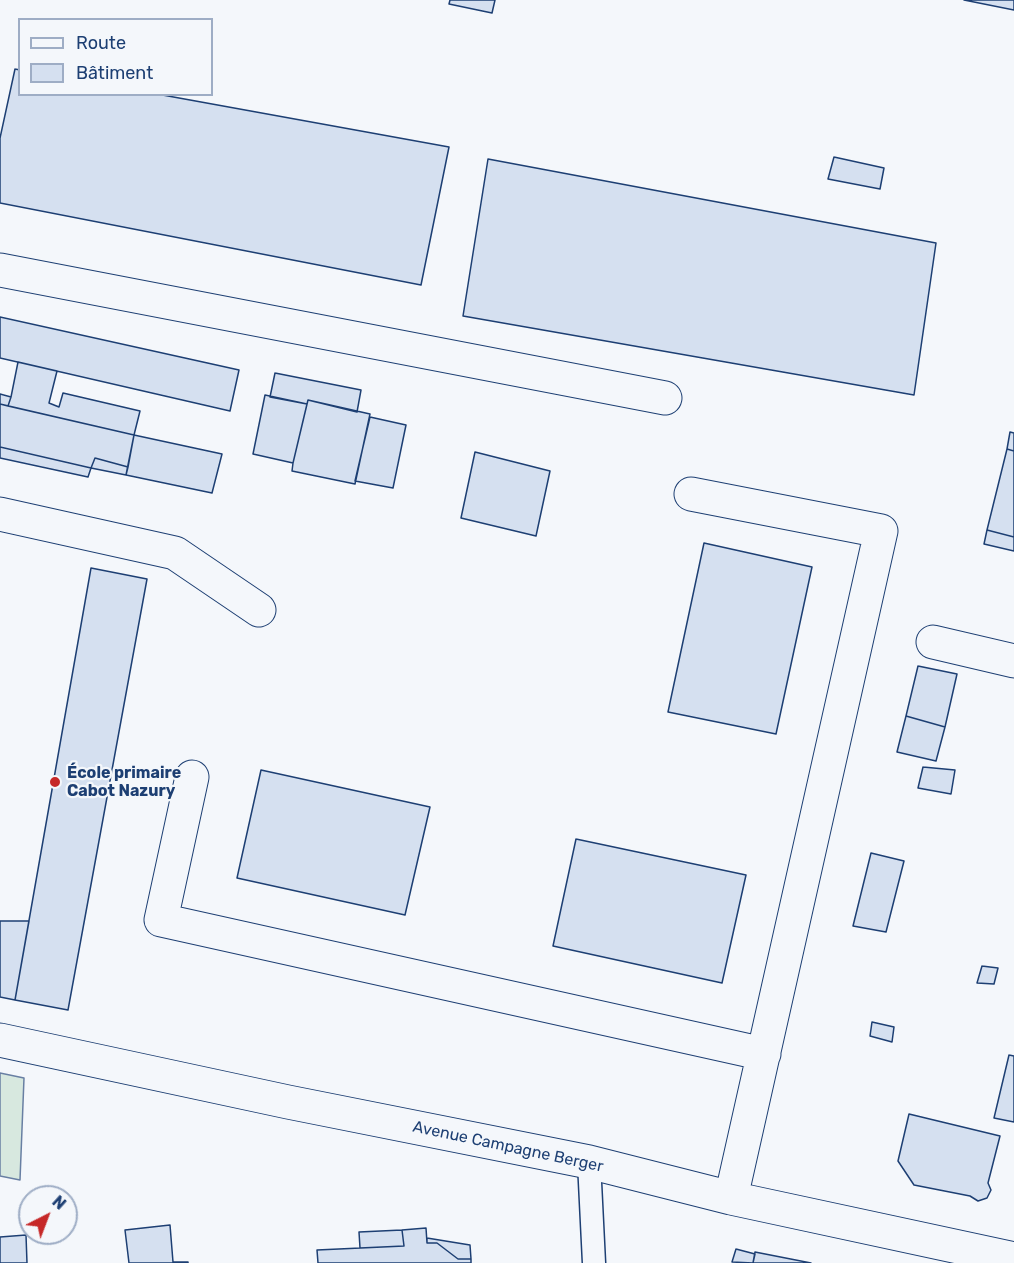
<!DOCTYPE html>
<html>
<head>
<meta charset="utf-8">
<style>
  body { margin:0 }
  #map { position:relative; width:1014px; height:1263px; overflow:hidden; background:#f4f7fb; font-family:Rubik,sans-serif }
  canvas { display:block }
  .legend { position:absolute; left:18px; top:18px; width:195px; height:78px; box-sizing:border-box; background:#f4f7fb; border:2px solid #9eadc5; margin:0; padding:8px 10px; list-style:none; font-size:18px; color:#1d3f73 }
  .legend li { display:flex; align-items:center; gap:12px; height:30px }
  .legend b { width:30px; border:2px solid #9eadc5 }
  .north { position:absolute; left:18px; top:1185px; width:60px; height:60px; box-sizing:border-box; background:#f4f7fb; border:2px solid #9eadc5; border-radius:50%; rotate:42deg; font-size:16px; font-weight:700; line-height:24px; text-align:center; color:#1d3f73 }
  .north::after { content:''; display:block; margin:auto; width:21px; height:27px; background:#c62828; clip-path:polygon(50% 0,100% 100%,50% 72%,0 100%) }
</style>
</head>
<body>
<div id="map">
<canvas width="1014" height="1263"></canvas>
<ul class="legend">
<li><b style="height:8px;background:#f4f7fb"></b>Route</li>
<li><b style="height:16px;background:#d5e0f0"></b>Bâtiment</li>
</ul>
<div class="north">N</div>
</div>
<script>
const ctx = document.querySelector('canvas').getContext('2d');
ctx.lineJoin = 'round';
function fillPath(path, color) { ctx.fillStyle = color; ctx.fill(path, 'evenodd'); }
const poly = rows => new Path2D(rows.map(r => 'M' + r).join(''));
function strokePath(path, color, width, dash) { ctx.strokeStyle = color; ctx.lineWidth = width; ctx.lineCap = dash ? 'butt' : 'round'; ctx.setLineDash(dash || []); ctx.stroke(path); }
function drawText(font, color, halo, rows, align = 'center') {
  ctx.font = font + ' Rubik,sans-serif'; ctx.lineWidth = 4.5; ctx.setLineDash([]); ctx.textBaseline = 'middle'; ctx.strokeStyle = halo; ctx.fillStyle = color; for (const [text, x, y, turn = 0] of rows) {
    ctx.save(); ctx.translate(x, y); ctx.rotate((+turn || 0) * Math.PI / 180); ctx.textAlign = isNaN(turn) ? turn : align; if (halo) ctx.strokeText(text, 0, 0); ctx.fillText(text, 0, 0); ctx.restore();
  }
}
const green = poly([
  [0,1073,24,1078,20,1180,0,1176,0,1073]
]);
fillPath(green, '#d7e8df');
strokePath(green, '#687fa3', 1.5);
const building = poly([
  [450,0,495,0,492,13,449,4,450,0],
  [964,0,1014,0,1014,10,964,0],
  [15,69,20,70,20,94,157,94,449,147,421,285,0,203,0,138,15,69],
  [834,157,884,168,880,189,828,179,834,157],
  [488,159,936,243,914,395,463,316,488,159],
  [0,317,239,370,230,411,0,358,0,317],
  [18,362,57,371,49,403,59,407,63,393,140,411,134,435,8,406,11,397,18,362],
  [275,373,361,390,357,412,308,400,307,404,270,397,275,373],
  [0,394,11,397,8,406,0,404,0,394],
  [265,395,307,404,293,463,253,454,265,395],
  [308,400,370,414,355,484,292,471,293,463,308,400],
  [0,404,134,435,128,467,95,458,91,468,0,447,0,404],
  [370,417,406,425,393,488,355,481,370,417],
  [1010,432,1014,433,1014,451,1007,449,1010,432],
  [134,435,222,454,212,493,126,475,134,435],
  [0,447,91,468,88,477,0,458,0,447],
  [1007,449,1014,451,1014,537,987,530,1007,449],
  [475,452,550,471,536,536,461,518,475,452],
  [95,458,128,467,126,475,91,468,95,458],
  [987,530,1014,537,1014,551,984,544,987,530],
  [704,543,812,567,776,734,668,712,704,543],
  [91,568,147,579,68,1010,15,1000,91,568],
  [918,666,957,674,945,727,906,716,918,666],
  [906,716,945,727,936,761,897,752,906,716],
  [923,767,955,770,951,794,918,788,923,767],
  [261,770,430,807,405,915,237,878,261,770],
  [576,839,746,875,722,983,553,946,576,839],
  [871,853,904,861,886,932,853,926,871,853],
  [0,921,29,921,15,1000,0,997,0,921],
  [982,966,998,968,994,984,977,983,982,966],
  [872,1022,894,1027,892,1042,870,1036,872,1022],
  [1009,1055,1014,1056,1014,1122,994,1118,1009,1055],
  [909,1114,1000,1136,988,1183,991,1190,987,1198,978,1201,970,1196,914,1185,898,1161,909,1114],
  [170,1225,173,1262,188,1262,188,1263,129,1263,125,1230,170,1225],
  [426,1228,427,1243,437,1243,458,1259,471,1259,471,1263,318,1263,317,1250,404,1246,402,1230,426,1228],
  [402,1230,404,1246,360,1248,359,1232,402,1230],
  [26,1235,27,1263,0,1263,0,1237,26,1235],
  [427,1238,470,1245,471,1259,458,1259,437,1243,427,1243,427,1238],
  [736,1249,755,1254,753,1263,732,1262,736,1249],
  [755,1252,811,1263,753,1263,755,1252]
]);
fillPath(building, '#d5e0f0');
strokePath(building, '#1d3f73', 1.5);
const service = poly([
  [589,1162,594,1263]
]);
const minor = poly([
  [0,270,665,398],
  [691,494,881,531,731,1198],
  [0,514,175,553,259,610],
  [933,642,1014,661],
  [192,777,161,920,764,1054],
  [0,1040,288,1102,589,1162,731,1198,1014,1259]
]);
strokePath(service, '#1d3f73', 25);
strokePath(minor, '#1d3f73', 35);
strokePath(service, '#f4f7fb', 22);
strokePath(minor, '#f4f7fb', 33);
for (const [x, y, r, color] of [
  [55,782,6,"#c62828"]
]) { const dot = new Path2D(); dot.arc(x, y, r, 0, 2 * Math.PI); ctx.fillStyle = color; ctx.fill(dot); strokePath(dot, '#f4f7fb', 2); }
drawText('bold 16px', '#1d3f73', '#f4f7fb', [
  ["École primaire",67,773],
  ["Cabot Nazury",67,791]
], 'left');
drawText('16px', '#1d3f73', '#f4f7fb', [
  ["Avenue Campagne Berger",508,1147,12]
]);
</script>
</body>
</html>
